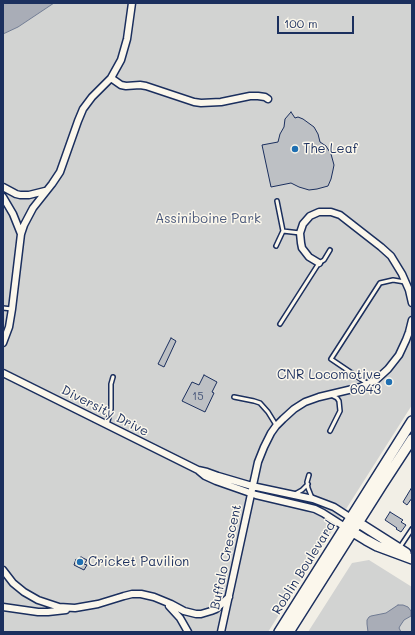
<!DOCTYPE html>
<html>
<head>
<meta charset="utf-8">
<style>
  body { margin:0 }
  #map { position:relative; width:415px; height:635px; overflow:hidden; background:#f2efe6; font-family:Mali,sans-serif }
  canvas { display:block }
  .frame { position:absolute; inset:0; border:4px solid #1b2f5e; pointer-events:none }
  .scale { position:absolute; left:277px; top:16px; width:77px; height:18px; box-sizing:border-box; border:2px solid #1b2f5e; border-top:0; padding-left:5px; font-size:12px; line-height:14px; white-space:nowrap; color:#1b2f5e; -webkit-text-stroke:3px #fbf7ec; paint-order:stroke }
</style>
</head>
<body>
<div id="map">
<canvas width="415" height="635"></canvas>
<div class="frame"></div>
<div class="scale">100 m</div>
</div>
<script>
const ctx = document.querySelector('canvas').getContext('2d');
ctx.lineJoin = 'round';
function fillPath(path, color) { ctx.fillStyle = color; ctx.fill(path, 'evenodd'); }
const poly = rows => new Path2D(rows.map(r => 'M' + r).join(''));
function strokePath(path, color, width, dash) { ctx.strokeStyle = color; ctx.lineWidth = width; ctx.lineCap = dash ? 'butt' : 'round'; ctx.setLineDash(dash || []); ctx.stroke(path); }
function drawText(font, color, halo, rows, align = 'center') {
  ctx.font = font + ' Mali,sans-serif'; ctx.lineWidth = 3; ctx.setLineDash([]); ctx.textBaseline = 'middle'; ctx.strokeStyle = halo; ctx.fillStyle = color; for (const [text, x, y, turn = 0] of rows) {
    ctx.save(); ctx.translate(x, y); ctx.rotate((+turn || 0) * Math.PI / 180); ctx.textAlign = isNaN(turn) ? turn : align; if (halo) ctx.strokeText(text, 0, 0); ctx.fillText(text, 0, 0); ctx.restore();
  }
}
fillPath(poly([
  [54,3,412,3,412,405,268,632,3,632,3,34,18,27],
  [369,560,412,587,412,632,308,632,352,563]
]), '#d2d3d2');
const water = poly([
  [3,3,54,3,18,27,3,34,3,3],
  [398,605,403,605,408,607,411,611,411,616,404,620,400,626,399,628,401,632,368,632,367,624,367,620,369,617,371,616,386,613,398,605]
]);
fillPath(water, '#a9adb7');
strokePath(water, '#707b93', 1);
const building = poly([
  [291,112,295,118,298,117,303,119,314,127,318,134,320,142,326,146,331,154,334,165,333,170,331,179,328,186,317,189,309,190,299,187,291,183,271,187,262,145,278,142,280,134,284,127,285,119,291,112],
  [171,338,176,341,164,367,158,364,171,338],
  [204,375,217,382,212,392,214,393,205,412,182,401,192,382,199,385,204,375],
  [412,487,412,498,407,505,403,502,412,487],
  [390,512,403,520,401,522,406,525,401,532,396,529,397,528,385,520,390,512],
  [81,557,87,560,84,564,87,565,84,570,74,565,76,559,79,561,81,557]
]);
fillPath(building, '#bdc0c4');
strokePath(building, '#1b2f5e', 1);
const lane = poly([
  [277,201,283,231,300,233],
  [276,246,283,231],
  [3,308,12,309],
  [280,324,319,263,324,260,330,250],
  [368,384,331,359,380,283,393,280,405,282],
  [234,397,254,401,260,403,268,412,276,425],
  [107,425,111,409,111,384,113,377],
  [330,431,340,411,339,401,337,398,331,395],
  [309,475,307,482,308,488,312,498],
  [295,494,302,490,308,484],
  [400,547,412,529]
]);
const street = poly([
  [111,78,121,85,126,86,140,85,146,86,194,102,201,103,221,102,250,96,258,96,265,97,268,99],
  [3,187,16,194,20,195,29,195,45,191],
  [3,197,13,214,21,234],
  [319,263,309,257,302,248,301,243,300,233,303,224,310,216,319,212,331,212,340,215,381,247,391,256,402,274,409,290,412,303],
  [3,343,9,327,12,309,21,234,24,225,33,208,52,184,60,172,78,121,83,109,92,97,111,78,121,60,127,39,132,3],
  [3,373,198,470,207,472,218,476,252,486,313,499,334,507,351,518],
  [199,471,205,476,216,481,256,495,307,507,315,509,323,513,345,527],
  [3,570,13,583,24,592,38,600,59,607,75,608,98,604,124,596,132,594,141,594,154,597,171,604,184,611,196,614,201,614,211,611,216,609,229,597],
  [169,606,180,618,188,632],
  [3,607,38,612,48,612,66,610],
  [221,632,258,462,264,447,271,433,276,426,283,419,294,409,305,402,319,397,361,387,376,380,388,369,399,355,406,340,409,332,412,320]
]);
const secondary = poly([
  [354,520,406,553],
  [348,529,366,540,377,546,412,559],
  [279,632,412,421],
  [289,632,382,485,412,439]
]);
strokePath(lane, '#1b2f5e', 6);
strokePath(street, '#1b2f5e', 9);
strokePath(secondary, '#1b2f5e', 12);
strokePath(lane, '#fbf7ec', 3);
strokePath(street, '#fbf7ec', 6);
strokePath(secondary, '#fbf7ec', 9);
for (const [x, y, r, color] of [
  [295,149,4,"#1f6fb2"],
  [389,382,4,"#1f6fb2"],
  [80,562,4,"#1f6fb2"]
]) { const dot = new Path2D(); dot.arc(x, y, r, 0, 2 * Math.PI); ctx.fillStyle = color; ctx.fill(dot); strokePath(dot, '#fbf7ec', 1.5); }
drawText('11px', '#445378', null, [
  ["15",198,397]
]);
drawText('13px', '#1b2f5e', '#fbf7ec', [
  ["The Leaf",303,149],
  ["CNR Locomotive",381,375,"right"],
  ["6043",381,390,"right"],
  ["Cricket Pavilion",88,562]
], 'left');
drawText('13px', '#49587b', '#fbf7ec', [
  ["Assiniboine Park",208,219]
]);
drawText('13px', '#1b2f5e', '#fbf7ec', [
  ["Diversity Drive",105,411,27],
  ["Buffalo Crescent",226,557,-78],
  ["Roblin Boulevard",304,568,-58]
]);
</script>
</body>
</html>
